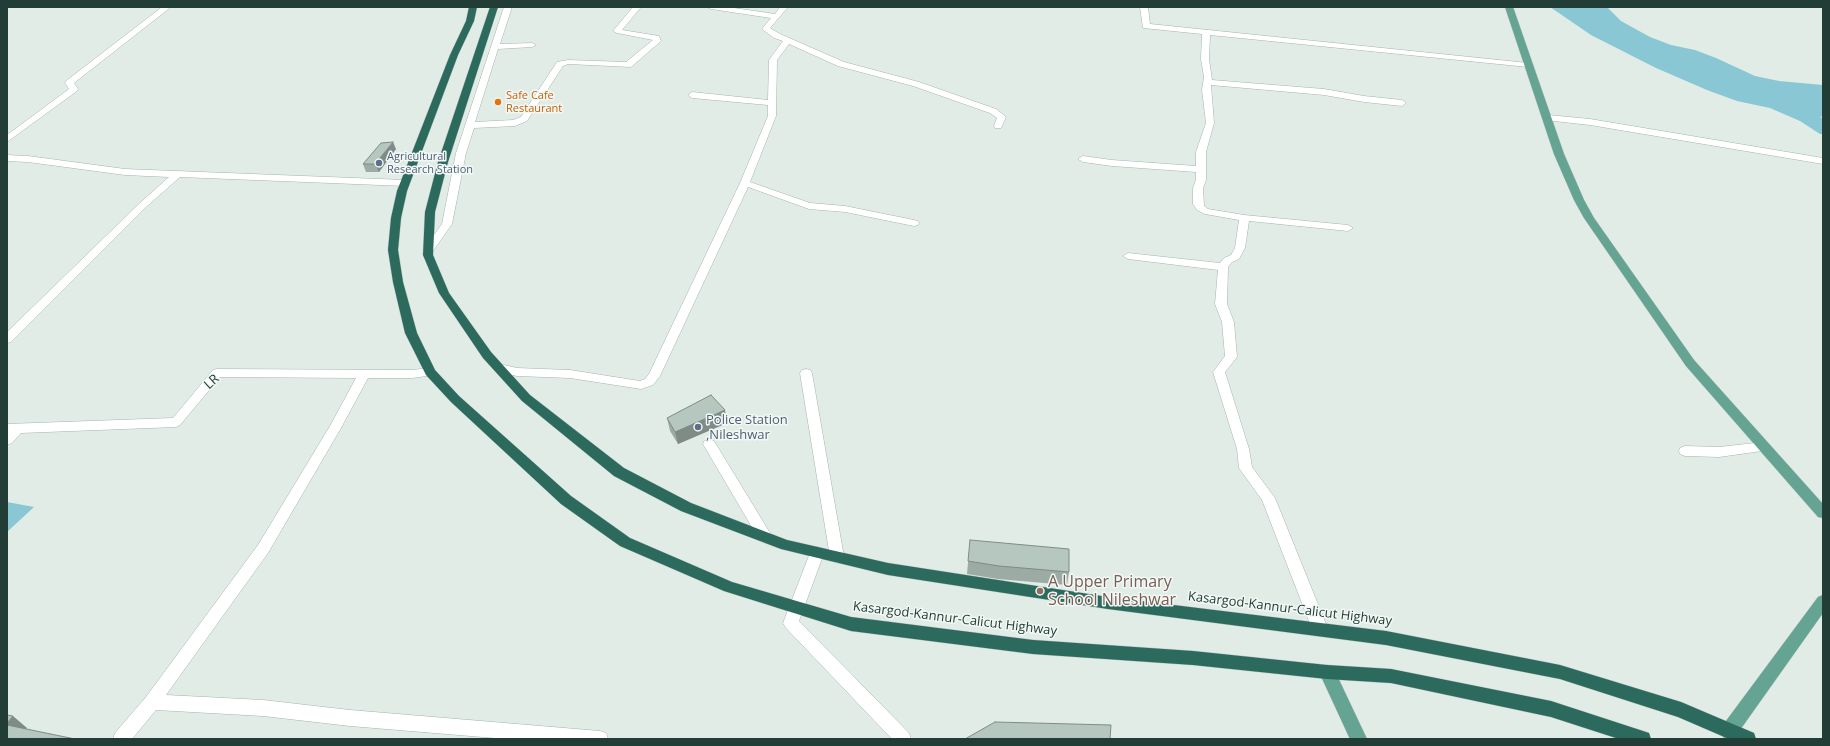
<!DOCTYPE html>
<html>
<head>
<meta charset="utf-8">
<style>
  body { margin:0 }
  #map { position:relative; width:1830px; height:746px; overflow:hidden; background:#e1ece7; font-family:"Open Sans",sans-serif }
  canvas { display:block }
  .frame { position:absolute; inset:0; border:8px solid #213d35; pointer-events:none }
</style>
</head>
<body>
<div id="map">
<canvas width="1830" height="746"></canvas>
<div class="frame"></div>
</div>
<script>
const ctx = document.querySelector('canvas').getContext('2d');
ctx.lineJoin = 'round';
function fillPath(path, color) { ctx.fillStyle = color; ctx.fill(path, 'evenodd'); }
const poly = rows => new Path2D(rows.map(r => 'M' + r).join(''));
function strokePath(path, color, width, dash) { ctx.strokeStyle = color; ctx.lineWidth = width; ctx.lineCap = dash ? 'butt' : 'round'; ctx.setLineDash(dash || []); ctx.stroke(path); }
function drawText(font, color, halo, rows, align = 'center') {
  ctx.font = font + ' "Open Sans",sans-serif'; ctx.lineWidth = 3; ctx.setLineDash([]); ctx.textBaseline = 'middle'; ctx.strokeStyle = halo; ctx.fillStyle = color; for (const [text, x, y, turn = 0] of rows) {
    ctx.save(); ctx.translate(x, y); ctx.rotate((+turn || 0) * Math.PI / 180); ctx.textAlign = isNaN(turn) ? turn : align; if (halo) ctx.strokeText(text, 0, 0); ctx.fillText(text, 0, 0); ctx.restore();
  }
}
fillPath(poly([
  [1550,7,1607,7,1621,21,1650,37,1671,45,1695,50,1716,58,1755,76,1779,81,1823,85,1823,116,1820,117,1823,119,1823,134,1820,134,1800,121,1770,108,1737,101,1707,90,1656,68,1591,35],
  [7,502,34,507,7,532]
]), '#88c7d3');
const minor = poly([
  [162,7,171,7,74,83,78,89,77,91,7,142,7,135,69,89,65,83,66,81,162,7],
  [504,7,512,7,500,44,532,43,536,45,532,47,498,49,475,122,513,120,521,117,557,62,568,60,626,62,653,40,617,33,613,31,633,7,641,7,622,30,659,36,661,41,631,67,568,64,563,66,527,121,515,126,474,128,466,153,452,224,433,251,425,251,424,249,442,224,456,153,504,7],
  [707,7,727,7,775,14,780,7,788,7,770,28,780,34,844,62,919,82,996,109,1006,117,1001,128,995,128,994,126,997,118,990,113,913,86,838,66,789,44,777,60,776,116,750,182,810,203,845,206,914,220,918,221,919,223,918,225,914,226,845,212,809,209,748,187,660,376,653,385,641,389,570,378,517,376,495,371,493,368,495,365,499,364,517,368,570,370,640,381,645,379,649,374,740,183,768,116,768,105,692,98,688,95,692,92,768,100,769,60,783,41,774,38,762,29,771,18,711,9,707,7],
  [1140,7,1148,7,1150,24,1528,63,1532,65,1528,67,1210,35,1209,59,1212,80,1324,89,1364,96,1402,100,1406,103,1402,106,1364,102,1324,95,1211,85,1214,123,1206,152,1206,180,1203,188,1204,206,1208,209,1244,215,1348,225,1353,228,1348,231,1249,221,1245,248,1239,259,1232,262,1228,267,1227,304,1234,322,1237,357,1225,372,1249,449,1252,467,1275,498,1328,629,1325,634,1320,636,1315,634,1312,629,1262,500,1239,468,1237,449,1213,372,1225,356,1222,322,1215,304,1218,270,1128,259,1123,256,1128,253,1220,263,1224,258,1231,255,1235,248,1239,220,1205,214,1197,210,1193,204,1193,188,1196,180,1196,172,1112,166,1083,162,1078,159,1083,156,1112,160,1196,166,1196,152,1206,123,1202,90,1204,77,1201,59,1202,34,1143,28,1140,7],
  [1548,115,1590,119,1823,158,1823,164,1590,125,1545,120,1544,118,1548,115],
  [7,155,28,156,125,169,405,180,410,183,405,186,180,177,146,207,11,342,7,343,7,332,140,203,169,177,125,175,28,162,7,161,7,155],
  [430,368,434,369,436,372,434,375,412,378,368,378,341,428,268,553,166,695,263,700,350,710,600,731,606,733,608,739,507,739,350,726,263,716,156,710,132,739,113,739,115,733,146,697,258,545,330,426,356,378,220,377,180,425,176,427,21,433,12,443,7,445,7,424,173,418,213,370,217,369,412,370,430,368],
  [806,369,810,370,812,373,844,557,842,561,837,563,832,561,830,557,800,373,802,370,806,369],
  [709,439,714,441,770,533,772,537,770,541,765,543,760,541,703,444,704,441,709,439],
  [1764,442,1769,444,1770,447,1769,450,1719,457,1685,456,1680,454,1679,451,1680,448,1685,446,1719,447,1764,442],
  [817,547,822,549,824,553,799,621,909,733,911,739,892,739,786,628,783,623,810,553,812,549,817,547]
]);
const major = poly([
  [1505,7,1513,7,1564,154,1584,200,1594,218,1694,360,1823,504,1823,518,1818,517,1686,366,1584,218,1574,200,1554,154,1505,7],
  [1823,595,1823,613,1735,737,1729,739,1723,737,1721,731,1723,725,1818,597,1823,595],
  [1327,665,1333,667,1367,739,1350,739,1319,672,1321,667,1327,665]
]);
const highway = poly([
  [469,7,477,7,474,21,458,55,407,191,401,218,398,250,403,282,417,333,435,370,459,396,571,496,630,538,732,582,851,617,1033,640,1193,651,1327,665,1391,669,1551,701,1643,731,1649,733,1651,739,1619,739,1551,717,1391,683,1327,679,1193,665,1033,654,851,631,724,591,620,546,561,504,451,402,426,375,405,333,393,282,388,250,391,218,397,191,450,55,466,21,469,7],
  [490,7,498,7,448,162,435,212,433,255,449,293,491,352,530,395,624,468,691,503,787,540,888,563,1108,597,1386,631,1560,665,1681,702,1754,733,1756,739,1729,739,1678,717,1560,679,1386,645,1108,609,888,575,781,549,681,511,614,476,522,401,483,358,439,293,423,255,425,212,438,162,490,7]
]);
strokePath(minor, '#a4b4ae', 1);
strokePath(major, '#c1c9c6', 1);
strokePath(highway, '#c1c9c6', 1);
fillPath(minor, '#fff');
fillPath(major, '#65a392');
fillPath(highway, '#2c6a5d');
fillPath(poly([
  [396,149,379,172,366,172,363,164],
  [667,418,727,423,678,444,670,431],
  [970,540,1069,572,1067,585,998,579,967,574]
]), '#9daba5');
fillPath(poly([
  [393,142,396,149,379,172,375,164],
  [725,410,727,423,678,444,675,432],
  [13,716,27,728,20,737,7,726,7,723]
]), '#7f8b86');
const building = poly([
  [393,142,375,164,363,164,381,143,393,142],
  [711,395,725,410,675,432,667,418,711,395],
  [970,540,1069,549,1069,572,999,566,968,561,970,540],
  [7,715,13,716,7,723,7,715],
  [995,722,1111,725,1110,739,965,739,995,722],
  [7,725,75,739,7,739,7,725]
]);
fillPath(building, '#b6c7c0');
strokePath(building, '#7f8b86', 1);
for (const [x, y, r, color] of [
  [498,102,4,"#e8710a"],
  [379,163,4,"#5c6f8a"],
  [698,427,4,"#5c6f8a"],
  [1040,591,4,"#8d6e63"]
]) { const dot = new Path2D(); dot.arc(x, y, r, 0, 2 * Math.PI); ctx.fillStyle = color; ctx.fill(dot); strokePath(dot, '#f2f8f5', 1.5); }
drawText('11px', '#c56008', '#f2f8f5', [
  ["Safe Cafe",506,96],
  ["Restaurant",506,109]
], 'left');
drawText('11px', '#4e5e75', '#f2f8f5', [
  ["Agricultural",387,157],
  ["Research Station",387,170]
], 'left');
drawText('13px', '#213d35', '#f2f8f5', [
  ["LR",212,382,-43],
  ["Kasargod-Kannur-Calicut Highway",1290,609,7],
  ["Kasargod-Kannur-Calicut Highway",955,619,7]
]);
drawText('13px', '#4e5e75', '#f2f8f5', [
  ["Police Station",706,420],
  [",Nileshwar",706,435]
], 'left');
drawText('16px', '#785e54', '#f2f8f5', [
  ["A Upper Primary",1048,582],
  ["School Nileshwar",1048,600]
], 'left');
</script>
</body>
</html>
